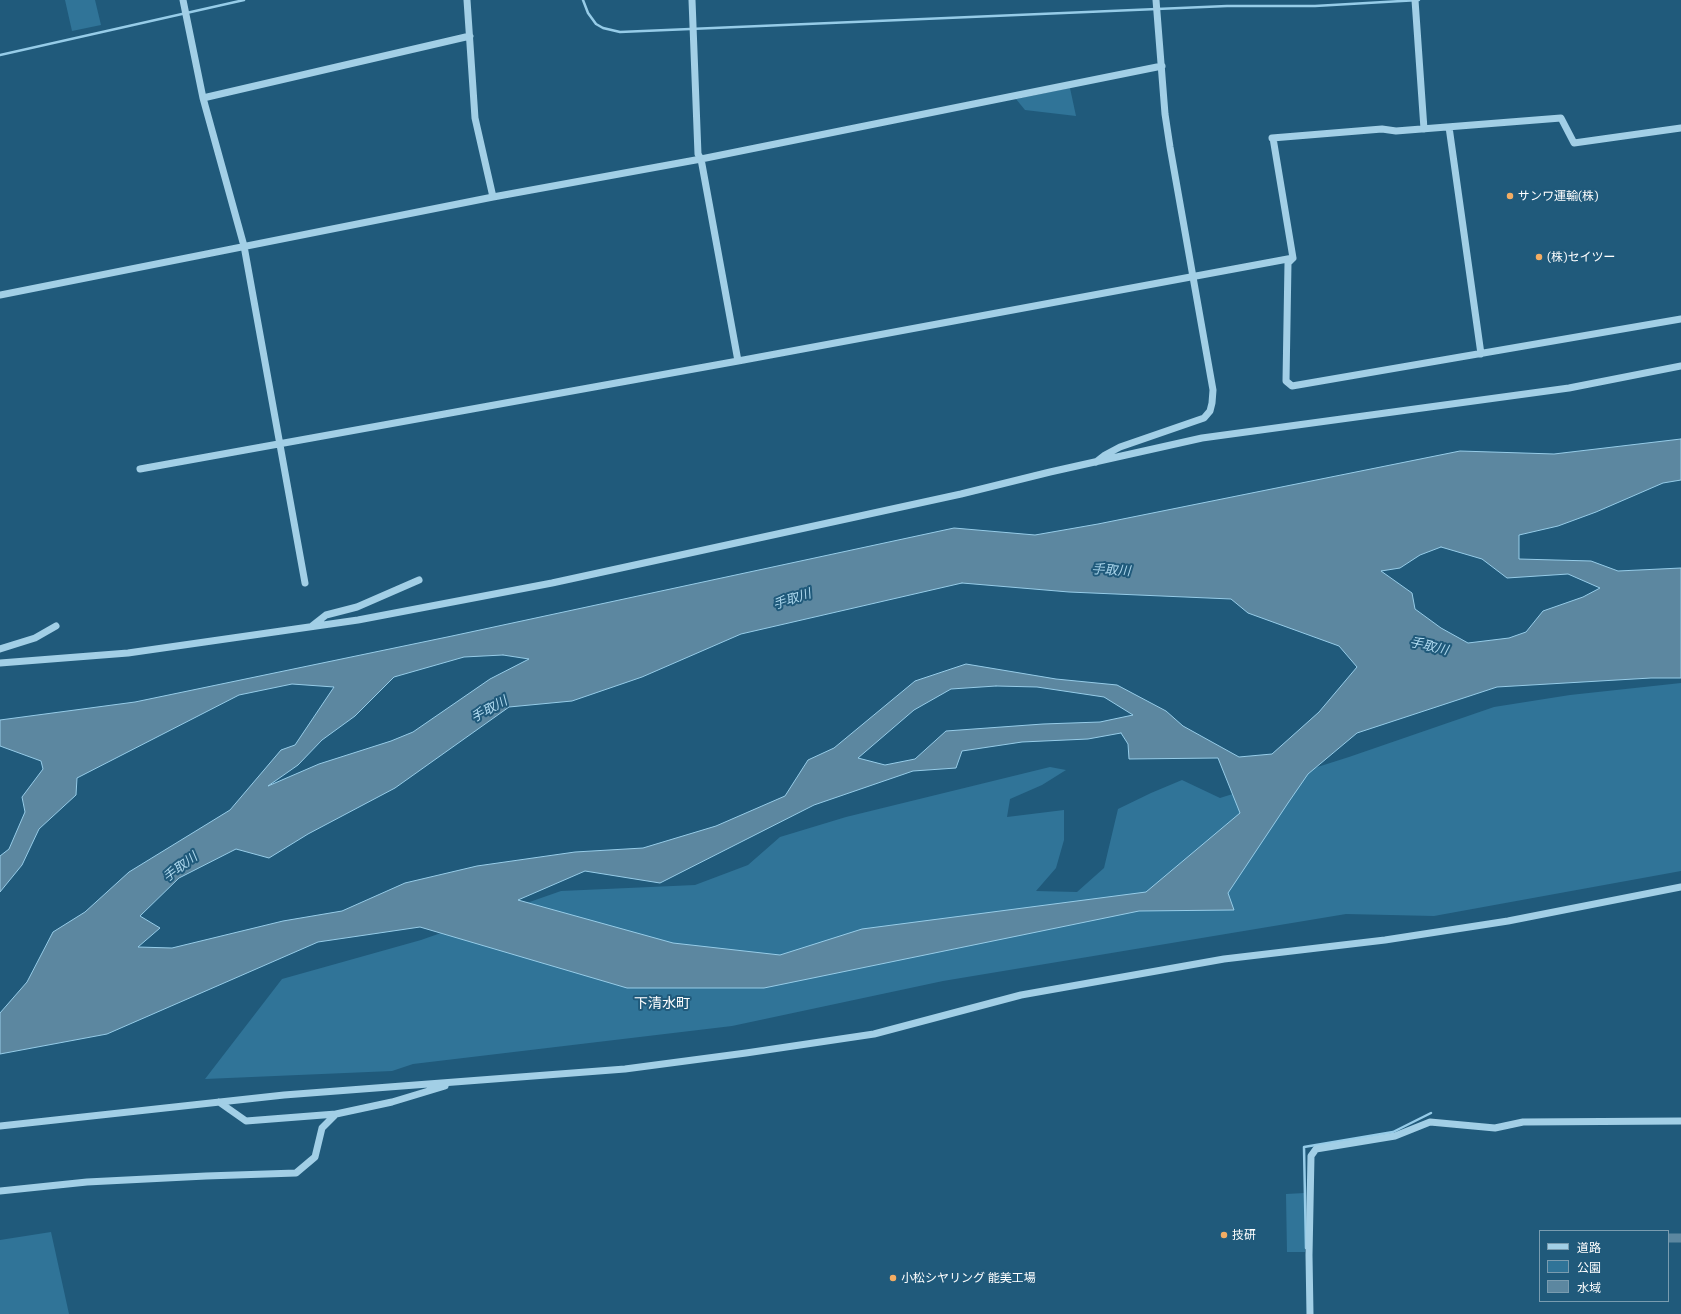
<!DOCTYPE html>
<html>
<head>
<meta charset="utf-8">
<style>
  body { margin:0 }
  #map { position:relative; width:1681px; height:1314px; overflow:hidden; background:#205a7b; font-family:"Exo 2","Noto Sans JP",sans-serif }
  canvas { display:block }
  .legend { position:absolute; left:1539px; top:1230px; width:130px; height:72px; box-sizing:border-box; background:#205a7b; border:1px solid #799cb0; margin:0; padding:5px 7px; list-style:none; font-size:12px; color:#fff }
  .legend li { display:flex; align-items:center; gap:8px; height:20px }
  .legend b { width:20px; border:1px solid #799cb0 }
</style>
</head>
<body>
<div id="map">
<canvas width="1681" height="1314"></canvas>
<ul class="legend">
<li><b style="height:5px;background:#a2cfe6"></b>道路</li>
<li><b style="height:11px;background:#307498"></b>公園</li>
<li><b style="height:11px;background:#5c87a0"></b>水域</li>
</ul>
</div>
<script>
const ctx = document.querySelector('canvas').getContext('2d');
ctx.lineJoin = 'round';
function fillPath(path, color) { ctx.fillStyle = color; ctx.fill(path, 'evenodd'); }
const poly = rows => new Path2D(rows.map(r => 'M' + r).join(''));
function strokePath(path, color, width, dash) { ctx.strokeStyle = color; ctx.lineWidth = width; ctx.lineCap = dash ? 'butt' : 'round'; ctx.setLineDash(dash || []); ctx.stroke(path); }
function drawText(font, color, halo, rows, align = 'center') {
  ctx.font = font + ' "Exo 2","Noto Sans JP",sans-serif'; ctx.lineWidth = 4; ctx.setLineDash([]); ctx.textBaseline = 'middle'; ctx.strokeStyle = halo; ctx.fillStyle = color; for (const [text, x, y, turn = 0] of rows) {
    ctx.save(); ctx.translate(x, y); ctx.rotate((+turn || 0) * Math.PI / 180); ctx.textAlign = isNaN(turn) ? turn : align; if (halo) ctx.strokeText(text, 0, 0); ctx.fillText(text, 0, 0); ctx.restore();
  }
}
fillPath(poly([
  [65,0,95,0,101,25,72,31],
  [1070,88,1076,116,1025,110,1016,99],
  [1681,683,1681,871,1434,916,1346,914,943,981,732,1026,413,1064,392,1071,205,1079,282,979,421,940,561,891,695,885,748,865,780,837,846,817,1050,767,1066,770,1042,785,1010,799,1007,817,1064,810,1064,840,1056,868,1036,891,1077,892,1104,868,1118,809,1151,793,1182,780,1220,798,1349,757,1494,707,1570,695],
  [1305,1193,1305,1252,1287,1252,1286,1194],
  [51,1232,69,1314,0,1314,0,1240]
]), '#307498');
const water = poly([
  [1681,439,1681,480,1663,483,1596,512,1558,526,1519,535,1519,559,1591,561,1618,571,1681,568,1681,678,1651,678,1497,687,1357,733,1308,774,1288,803,1228,893,1234,910,1139,911,764,988,627,988,420,927,318,942,107,1034,0,1054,0,1013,27,982,53,932,85,912,129,872,230,810,281,750,295,745,334,687,292,684,239,695,77,778,76,795,39,829,22,865,0,892,0,856,9,849,25,812,22,797,43,769,41,761,0,746,0,720,135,702,452,636,954,528,1035,535,1098,524,1460,451,1554,454,1681,439],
  [1441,547,1482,559,1507,578,1568,574,1600,588,1583,597,1543,611,1526,632,1509,638,1468,643,1441,628,1415,609,1412,593,1381,571,1400,568,1420,555,1441,547],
  [962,583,1069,592,1231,599,1248,613,1339,646,1357,667,1319,712,1272,754,1239,757,1183,726,1166,711,1117,685,1056,679,966,664,915,681,834,748,808,760,785,796,716,826,643,848,575,852,477,866,405,883,342,911,283,921,172,948,138,947,160,928,140,916,179,878,236,849,269,858,308,834,395,788,509,707,572,701,642,677,741,634,962,583],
  [503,655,529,659,490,679,413,732,391,741,319,764,268,786,298,765,322,740,355,716,394,677,464,657,503,655],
  [996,686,1037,687,1104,697,1133,715,1100,722,1043,724,946,731,915,759,885,765,858,758,914,710,951,689,996,686],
  [1121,733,1128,744,1129,759,1218,758,1240,813,1146,892,862,929,780,955,673,943,518,900,585,871,660,883,814,805,913,771,956,768,962,751,1022,742,1088,739,1121,733]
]);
fillPath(water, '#5c87a0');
strokePath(water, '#96cce8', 1);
strokePath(poly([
  [583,0,588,13,596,24,603,28,620,32,1227,6,1315,6,1419,0],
  [0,55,244,0],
  [1306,1248,1304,1147,1393,1132,1431,1113]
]), '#96cce8', 2.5);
strokePath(poly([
  [1668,1238,1681,1238]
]), '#5c87a0', 9);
strokePath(poly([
  [183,0,203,98,244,246,305,583],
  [467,0,475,118,493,197],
  [692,0,698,154,701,159,738,361],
  [1415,0,1424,129],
  [203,98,470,36],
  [1449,127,1481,354],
  [1272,138,1382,129,1396,131,1561,118,1574,143,1681,128],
  [1273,138,1293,258,1288,263,1286,381,1292,386,1681,319],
  [0,295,493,197,701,159,1162,66],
  [1096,462,1105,455,1120,447,1204,418,1210,411,1212,403,1213,390,1170,147,1165,114,1156,0],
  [140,469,738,361,1293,258],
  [312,626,326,615,357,607,419,580],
  [0,649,35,638,56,626],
  [0,663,128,653,358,620,552,583,961,494,1050,472,1202,438,1569,388,1681,366],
  [219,1102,246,1121,336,1114],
  [0,1126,284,1095,625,1069,746,1053,874,1034,1021,995,1224,959,1385,940,1508,921,1681,887],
  [0,1191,87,1182,206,1176,296,1173,315,1157,322,1128,336,1114,392,1102,445,1086],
  [1310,1314,1309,1255,1311,1156,1316,1149,1395,1136,1430,1122,1495,1128,1523,1122,1681,1121]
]), '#a2cfe6', 7);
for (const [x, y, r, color] of [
  [1510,196,4,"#f3ad63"],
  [1539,257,4,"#f3ad63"],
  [1224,1235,4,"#f3ad63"],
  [893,1278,4,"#f3ad63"]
]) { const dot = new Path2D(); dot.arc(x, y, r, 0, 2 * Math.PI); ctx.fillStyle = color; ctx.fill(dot); strokePath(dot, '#205a7b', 1.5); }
drawText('12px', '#fff', '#205a7b', [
  ["サンワ運輸(株)",1518,196],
  ["(株)セイツー",1547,257],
  ["技研",1232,1235],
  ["小松シヤリング 能美工場",901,1278]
], 'left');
drawText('italic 13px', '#add8ee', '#205a7b', [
  ["手取川",1111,570,3],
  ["手取川",792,599,-18],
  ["手取川",1429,646,13],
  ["手取川",489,709,-29],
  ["手取川",180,867,-37]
]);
drawText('14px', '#fff', '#205a7b', [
  ["下清水町",662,1003]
]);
</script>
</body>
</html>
